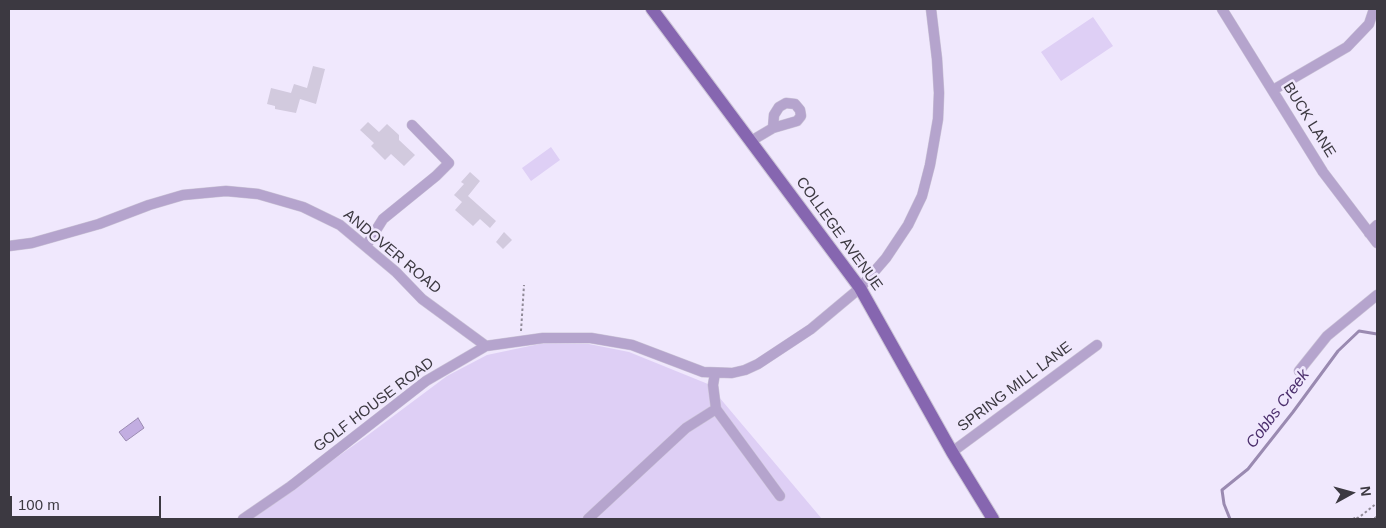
<!DOCTYPE html>
<html>
<head>
<meta charset="utf-8">
<style>
  body { margin:0 }
  #map { position:relative; width:1386px; height:528px; overflow:hidden; background:#f0e8fd; font-family:Arial,sans-serif }
  canvas { display:block }
  .frame { position:absolute; inset:0; border:10px solid #3c3941; pointer-events:none }
  .north { position:absolute; left:1326px; top:468px; width:50px; height:50px; -webkit-text-stroke:4px #f0e8fd; paint-order:stroke; rotate:83deg; font-size:14px; font-weight:700; line-height:20px; text-align:center; color:#3c3941 }
  .north::after { content:''; display:block; margin:auto; width:18px; height:22px; background:#3c3941; clip-path:polygon(50% 0,100% 100%,50% 72%,0 100%) }
  .scale { position:absolute; left:10px; top:496px; width:151px; height:22px; box-sizing:border-box; border:2px solid #3c3941; border-top:0; padding-left:6px; font-size:15px; line-height:18px; white-space:nowrap; color:#3c3941; -webkit-text-stroke:4px #f0e8fd; paint-order:stroke }
</style>
</head>
<body>
<div id="map">
<canvas width="1386" height="528"></canvas>
<div class="frame"></div>
<div class="north">N</div>
<div class="scale">100 m</div>
</div>
<script>
const ctx = document.querySelector('canvas').getContext('2d');
ctx.lineJoin = 'round';
function fillPath(path, color) { ctx.fillStyle = color; ctx.fill(path, 'evenodd'); }
const poly = rows => new Path2D(rows.map(r => 'M' + r).join(''));
function strokePath(path, color, width, dash) { ctx.strokeStyle = color; ctx.lineWidth = width; ctx.lineCap = dash ? 'butt' : 'round'; ctx.setLineDash(dash || []); ctx.stroke(path); }
function drawText(font, color, halo, rows, align = 'center') {
  ctx.font = font + ' Arial,sans-serif'; ctx.lineWidth = 5; ctx.setLineDash([]); ctx.textBaseline = 'middle'; ctx.strokeStyle = halo; ctx.fillStyle = color; for (const [text, x, y, turn = 0] of rows) {
    ctx.save(); ctx.translate(x, y); ctx.rotate((+turn || 0) * Math.PI / 180); ctx.textAlign = isNaN(turn) ? turn : align; if (halo) ctx.strokeText(text, 0, 0); ctx.fillText(text, 0, 0); ctx.restore();
  }
}
fillPath(poly([
  [1093,17,1113,46,1061,81,1041,52],
  [551,147,560,160,531,181,522,168],
  [544,343,589,344,629,352,708,384,822,519,249,519,364,438,447,376,487,355]
]), '#decff5');
const water = poly([
  [138,418,144,428,126,441,119,432,138,418]
]);
fillPath(water, '#c2ade1');
strokePath(water, '#9a8ab1', 1);
strokePath(poly([
  [1230,519,1224,504,1222,490,1248,469,1293,412,1338,351,1359,331,1377,334]
]), '#9a8ab1', 3);
fillPath(poly([
  [313,66,325,69,316,104,300,99,296,113,275,109,275,106,267,104,271,88,291,93,294,84,307,88],
  [368,122,379,132,387,124,399,135,399,140,415,155,404,166,391,154,385,160,371,146,374,143,360,130],
  [470,172,480,181,468,196,496,221,490,228,480,219,473,226,455,210,462,202,454,195,464,184,461,182],
  [504,232,512,240,503,249,496,242]
]), '#d2cade');
const minor = poly([
  [1222,9,1323,172,1377,243],
  [1273,90,1347,47,1369,24,1374,9],
  [751,141,773,128,797,121,801,116,800,110,795,104,786,103,779,107,774,115,773,128],
  [1369,233,1377,225],
  [9,246,32,243,99,224,149,205,183,195,226,191,258,194,303,207,340,225,396,272,422,299,486,346],
  [366,246,383,219,436,176,449,163,412,125],
  [1299,371,1327,336,1377,295],
  [716,409,780,496],
  [952,452,1097,345],
  [243,519,291,486,426,381,486,346,543,338,591,338,632,345,703,372,732,373,745,370,758,364,811,329,860,288,886,258,908,225,922,196,930,165,938,119,939,93,937,59,931,9],
  [588,519,686,428,716,409,713,385,715,373]
]);
const major = poly([
  [652,9,860,288,952,452,993,519]
]);
strokePath(minor, '#ccc5d7', 11);
strokePath(major, '#ccc5d7', 14);
strokePath(poly([
  [521,331,524,285],
  [1353,519,1357,517],
  [1357,519,1377,503]
]), '#908a98', 2, [2.5, 2.5]);
strokePath(minor, '#b5a4cd', 10);
strokePath(major, '#8666b0', 12);
strokePath(poly([
  [1373,519,1377,516]
]), '#635f6a', 1);
strokePath(poly([
  [1357,517,1358,519]
]), '#908a98', 2, [2.5, 2.5]);
drawText('15px', '#3c3941', '#f0e8fd', [
  ["BUCK LANE",1309,120,58],
  ["COLLEGE AVENUE",839,234,54],
  ["ANDOVER ROAD",392,252,40],
  ["SPRING MILL LANE",1015,387,-37],
  ["GOLF HOUSE ROAD",374,405,-37]
]);
drawText('italic 16px', '#4b2e6c', '#f0e8fd', [
  ["Cobbs Creek",1278,409,-53]
]);
</script>
</body>
</html>
